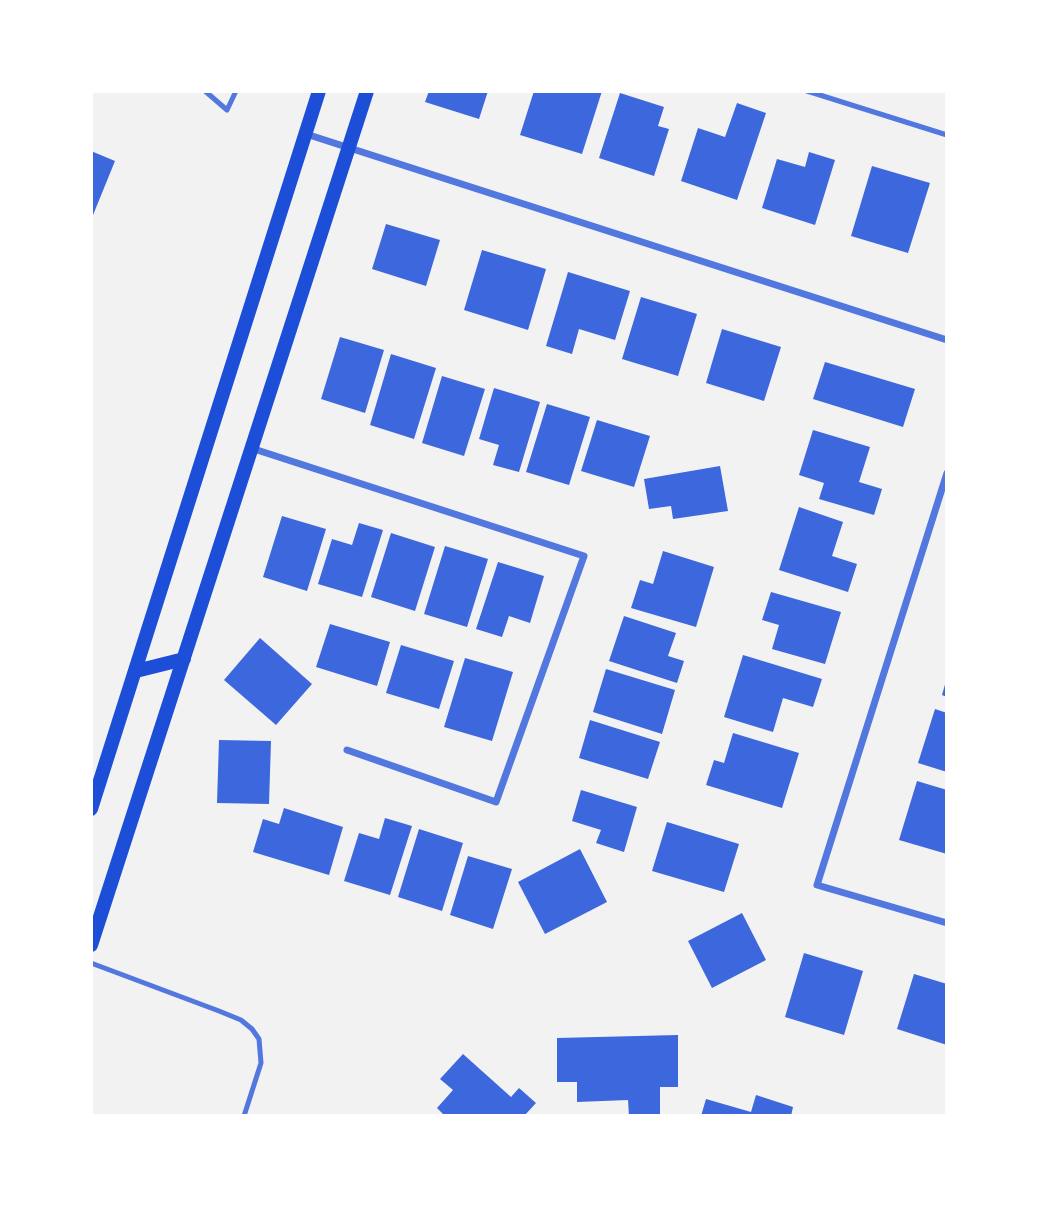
<!DOCTYPE html>
<html>
<head>
<meta charset="utf-8">
<style>
  body { margin:0 }
  #map { position:relative; width:1038px; height:1207px; overflow:hidden; background:#f2f2f2; font-family:Mulish,sans-serif }
  canvas { display:block }
  .frame { position:absolute; inset:0; border:93px solid #fff; pointer-events:none }
</style>
</head>
<body>
<div id="map">
<canvas width="1038" height="1207"></canvas>
<div class="frame"></div>
</div>
<script>
const ctx = document.querySelector('canvas').getContext('2d');
ctx.lineJoin = 'round';
function fillPath(path, color) { ctx.fillStyle = color; ctx.fill(path, 'evenodd'); }
const poly = rows => new Path2D(rows.map(r => 'M' + r).join(''));
function strokePath(path, color, width, dash) { ctx.strokeStyle = color; ctx.lineWidth = width; ctx.lineCap = dash ? 'butt' : 'round'; ctx.setLineDash(dash || []); ctx.stroke(path); }
fillPath(poly([
  [429,91,488,91,479,119,425,102],
  [534,91,602,91,582,154,520,135],
  [620,93,664,107,658,126,669,129,654,176,599,158],
  [737,103,766,113,737,200,681,181,698,128,725,137],
  [91,151,115,161,91,220],
  [809,152,835,160,815,225,762,208,777,159,805,167],
  [872,166,930,183,908,253,851,236],
  [386,224,440,240,426,286,372,269],
  [482,250,546,269,528,330,464,310],
  [568,272,630,291,615,340,579,329,572,354,546,346],
  [641,297,697,314,678,376,622,359],
  [722,329,781,347,764,401,706,383],
  [340,337,384,350,365,413,321,399],
  [391,354,436,368,414,439,370,425],
  [825,362,915,389,903,427,813,399],
  [442,376,485,389,464,456,422,443],
  [494,388,540,402,519,472,493,465,499,445,479,439],
  [547,404,590,417,569,485,526,472],
  [597,420,650,436,634,487,581,471],
  [813,430,870,447,859,482,882,489,874,515,819,499,824,483,799,475],
  [720,466,728,511,673,519,671,506,649,509,644,479],
  [799,507,843,522,832,556,857,564,848,592,779,570],
  [282,516,326,529,307,591,263,577],
  [359,523,383,530,362,597,318,584,332,539,352,545],
  [391,533,435,547,415,611,371,597],
  [445,546,488,559,467,627,424,614],
  [663,551,714,567,696,627,631,608,640,580,653,584],
  [498,562,544,576,530,623,509,616,502,637,476,629],
  [771,592,841,612,825,664,772,649,779,625,762,620],
  [624,616,676,633,668,656,684,661,677,683,609,661],
  [330,624,390,642,377,686,316,667],
  [260,638,312,684,276,725,224,680],
  [401,645,454,661,439,709,386,693],
  [743,655,822,679,813,707,783,698,773,732,724,717],
  [465,658,513,672,492,741,444,727],
  [606,669,675,690,662,734,593,712],
  [946,681,947,681,947,697,942,695],
  [935,709,947,713,947,772,918,763],
  [590,720,660,742,648,779,579,758],
  [733,733,799,753,782,808,706,785,714,760,724,763],
  [219,740,271,741,269,804,217,803],
  [917,781,947,790,947,854,899,840],
  [581,790,637,807,624,852,596,843,601,830,572,821],
  [284,808,343,827,329,875,253,852,263,819,279,824],
  [385,818,412,826,390,895,344,881,359,833,379,839],
  [667,822,739,844,724,892,652,871],
  [419,829,463,843,442,911,398,897],
  [580,849,607,902,545,934,518,882],
  [468,856,512,869,493,929,450,915],
  [742,913,766,960,712,988,688,941],
  [804,953,863,971,844,1035,785,1017],
  [914,974,947,984,947,1045,897,1029],
  [678,1035,678,1087,660,1087,660,1116,629,1116,628,1100,577,1102,577,1082,557,1082,557,1038],
  [463,1054,511,1097,519,1088,536,1103,524,1116,445,1116,437,1108,453,1090,440,1079],
  [756,1095,793,1107,791,1116,701,1116,706,1099,751,1112]
]), '#3d67dc');
strokePath(poly([
  [205,91,227,110,236,91],
  [807,91,947,135],
  [91,963,219,1011,241,1020,252,1029,259,1039,261,1063,244,1116]
]), '#5277de', 5);
strokePath(poly([
  [306,134,947,340],
  [254,449,584,556,496,802,347,750],
  [947,473,817,885,947,923]
]), '#5277de', 7);
strokePath(poly([
  [136,671,184,659],
  [91,809,319,91],
  [91,945,367,91]
]), '#1d4ed8', 14);
</script>
</body>
</html>
